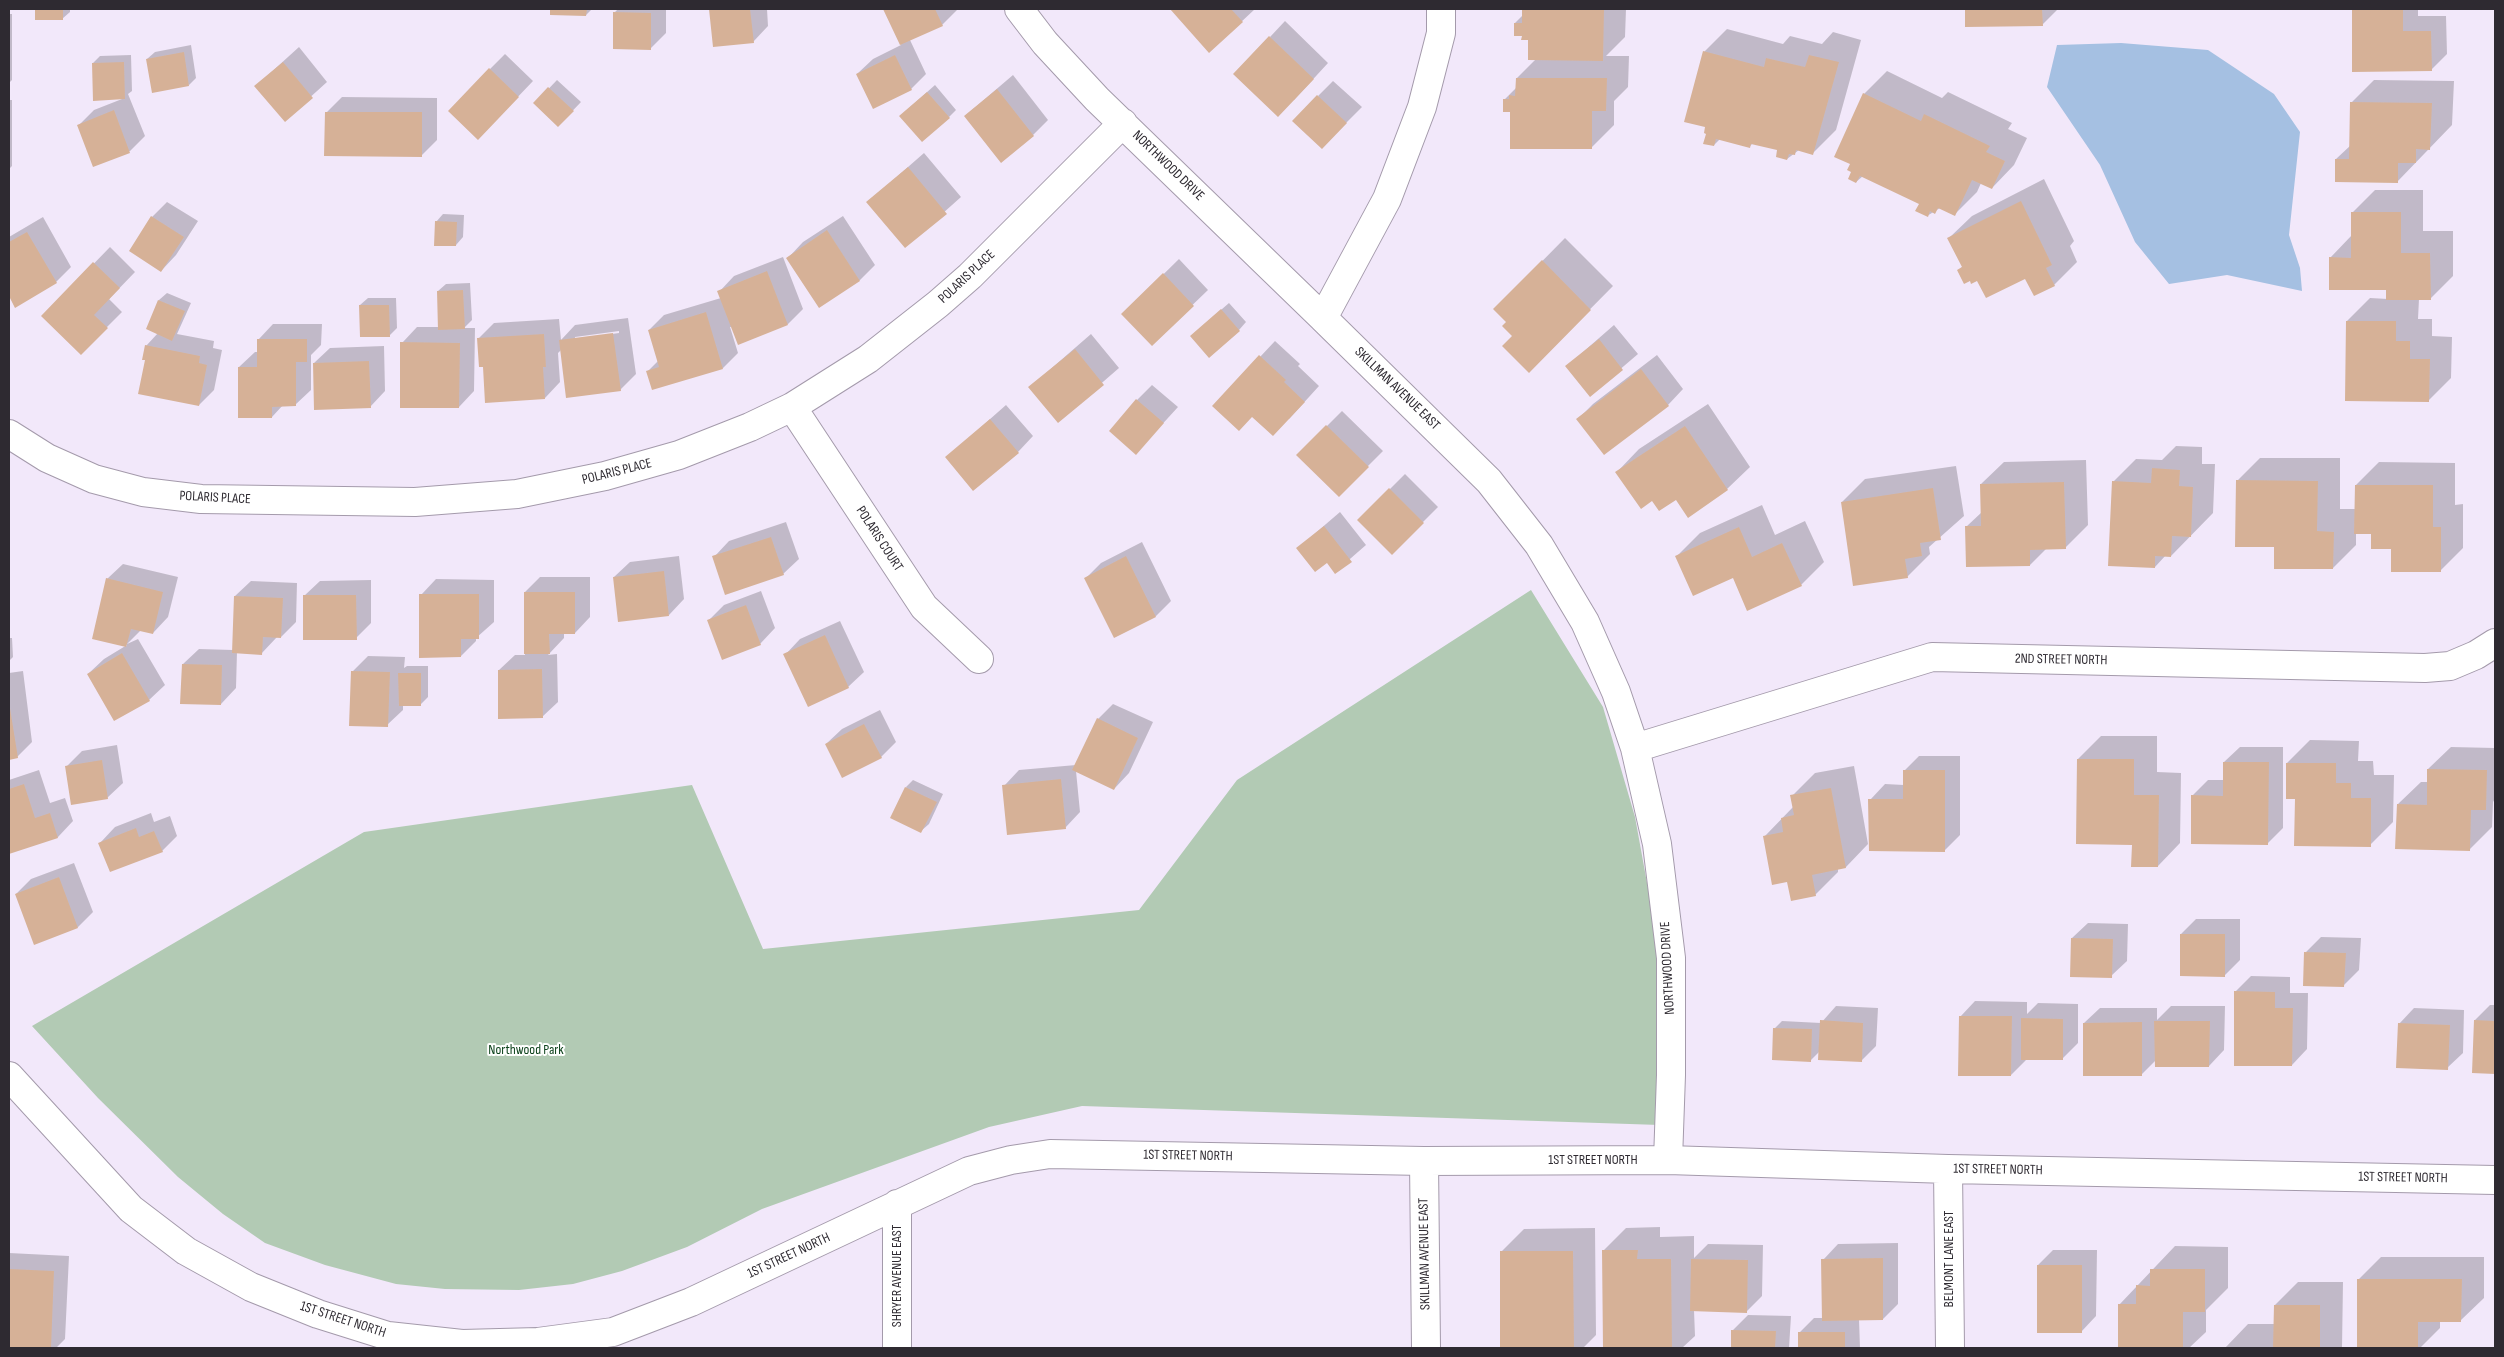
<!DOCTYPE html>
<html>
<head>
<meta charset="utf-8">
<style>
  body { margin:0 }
  #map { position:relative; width:2504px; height:1357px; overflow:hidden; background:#f2e8fa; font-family:"Sofia Sans Condensed",sans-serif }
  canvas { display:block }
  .frame { position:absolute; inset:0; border:10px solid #2e2a31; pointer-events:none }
</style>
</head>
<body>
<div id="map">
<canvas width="2504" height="1357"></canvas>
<div class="frame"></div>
</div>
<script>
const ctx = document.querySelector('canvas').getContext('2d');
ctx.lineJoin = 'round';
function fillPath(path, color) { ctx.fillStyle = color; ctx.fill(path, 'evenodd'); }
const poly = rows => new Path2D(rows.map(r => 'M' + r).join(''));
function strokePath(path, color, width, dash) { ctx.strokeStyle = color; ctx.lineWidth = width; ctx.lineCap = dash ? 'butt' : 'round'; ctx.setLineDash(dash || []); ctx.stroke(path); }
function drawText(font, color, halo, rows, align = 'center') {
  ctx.font = font + ' "Sofia Sans Condensed",sans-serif'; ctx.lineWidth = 4; ctx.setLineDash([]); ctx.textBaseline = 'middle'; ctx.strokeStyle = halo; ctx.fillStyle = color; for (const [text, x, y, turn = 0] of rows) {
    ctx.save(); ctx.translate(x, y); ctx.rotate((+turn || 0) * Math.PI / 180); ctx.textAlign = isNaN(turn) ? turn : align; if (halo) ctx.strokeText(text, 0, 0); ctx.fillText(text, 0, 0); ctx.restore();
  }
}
fillPath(poly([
  [1531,590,1603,707,1635,817,1659,949,1660,1125,1082,1106,989,1127,762,1209,687,1247,622,1271,573,1284,519,1290,445,1289,396,1284,325,1265,265,1243,223,1214,178,1177,98,1098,32,1026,364,832,692,785,763,949,1139,910,1237,780]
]), '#b2cab4');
fillPath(poly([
  [2121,43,2208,50,2274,94,2300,132,2289,235,2300,268,2302,291,2227,275,2169,284,2135,242,2100,165,2047,87,2057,45]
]), '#a5c0e2');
fillPath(poly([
  [36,9,70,9,70,12,62,19,36,19],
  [551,9,592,9,586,15,551,14],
  [618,9,666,9,666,33,650,49,615,12],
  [710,9,767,9,768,26,753,42,714,45],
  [885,9,958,9,942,25,910,40,926,74,911,89,857,74,873,59,901,45],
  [1172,9,1255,9,1209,52],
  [1523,9,1626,9,1625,37,1606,56,1629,56,1628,87,1614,101,1614,125,1591,148,1512,111,1505,99,1517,87,1517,78,1536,59,1529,39,1523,35,1515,23,1523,15],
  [1966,9,2058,9,2042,25,1967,25],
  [2353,9,2418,9,2418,16,2446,16,2447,54,2431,70,2354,70],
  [9,14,12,14,12,80,9,83],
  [1285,21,1328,63,1294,100,1270,37],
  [1727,29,1783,44,1790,36,1822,44,1833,32,1861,40,1836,130,1813,153,1799,150,1787,159,1778,149,1753,143,1750,146,1720,139,1714,145,1708,133,1704,52],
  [191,45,196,78,189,85,147,59,155,52],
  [299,47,327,82,285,120,256,86],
  [505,54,533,81,493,123,490,69],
  [131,55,132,91,128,94,145,136,130,151,94,165,79,125,94,110,122,99,93,63,100,56],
  [1887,71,1942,98,1948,92,2012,123,2008,129,2027,138,2014,165,1992,188,1981,183,1977,192,1954,215,1940,208,1927,216,1920,203,1863,176,1856,182,1851,164,1864,94],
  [1013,75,1048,120,1033,135,965,116],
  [557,80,581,102,558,126,535,103],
  [2374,80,2454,81,2452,125,2397,182,2336,159,2351,145,2351,103],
  [1333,81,1362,107,1337,132,1318,96],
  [935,85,956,110,949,117,908,109],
  [342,97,437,98,437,140,421,156,326,113],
  [9,100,12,100,12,166,9,169],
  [924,153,961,197,905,247,868,202],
  [2044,179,2074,241,2070,246,2077,262,2054,285,2026,278,1978,279,1959,270,1963,266,1949,238,1972,216],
  [2375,190,2423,190,2423,231,2453,231,2453,276,2430,299,2419,299,2418,319,2432,319,2432,336,2452,337,2451,378,2428,401,2347,321,2370,298,2388,299,2387,288,2330,258,2352,235,2352,213],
  [167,202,198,221,176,255,161,271,152,217],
  [443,214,464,215,463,237,456,245,436,222],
  [843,216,875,265,860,280,819,307,788,258,803,242],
  [43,217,71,267,56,282,15,306,9,294,9,237],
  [1565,238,1613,286,1529,371,1508,322,1495,309],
  [110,247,135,272,109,299,122,312,81,353,43,316],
  [783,257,803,309,788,324,730,327,738,353,723,368,648,371,658,361,649,330,664,315,721,298,719,292,734,276],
  [1179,259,1208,290,1152,344,1123,314],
  [470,283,472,320,464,328,475,328,474,391,459,407,402,343,417,327,440,327,438,291,446,284],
  [167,293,191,303,177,334,214,341,213,348,222,350,214,390,199,405,146,359,146,346,158,333,148,329,159,300],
  [368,298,396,298,397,328,389,336,360,305],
  [1229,303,1246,322,1239,330,1199,329],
  [628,318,636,374,620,390,561,350,558,353,560,382,545,398,484,365,478,339,494,323,559,319,561,340,575,325],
  [619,331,619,333,575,339,575,337],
  [273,324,322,324,321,345,311,355,311,390,295,405,283,405,272,417,239,367,255,352,258,352,258,340],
  [1614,325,1638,354,1590,395,1567,366],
  [1091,334,1119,368,1058,421,1030,387],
  [1275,341,1300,364,1298,366,1319,386,1289,419,1253,416,1214,406],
  [384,346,385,391,370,407,314,363,330,348],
  [1657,355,1683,389,1668,405,1578,419,1593,404],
  [1152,385,1178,407,1136,453,1137,400],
  [1708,404,1750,467,1727,489,1676,498,1653,500,1617,472,1639,449],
  [1006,405,1033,436,1018,452,947,457],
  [1342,411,1383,451,1339,495,1298,455],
  [2176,446,2202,447,2202,464,2215,464,2213,513,2171,556,2166,555,2155,567,2113,482,2136,459,2162,460],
  [2260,458,2340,458,2340,509,2356,509,2356,485,2379,462,2455,463,2455,505,2463,504,2463,548,2440,571,2392,548,2372,533,2356,533,2356,545,2333,568,2275,546,2237,481],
  [2086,460,2088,525,2065,548,2046,549,2030,565,1967,526,1982,512,1981,484,2004,462],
  [1956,466,1964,516,1929,547,1930,554,1907,577,1842,502,1865,479],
  [1405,474,1438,507,1392,553,1359,520],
  [1762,505,1775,535,1805,521,1824,562,1801,585,1733,577,1677,556,1700,533],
  [1340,512,1366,545,1335,572,1327,561,1298,548],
  [786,522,799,559,783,574,714,557,729,541],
  [1142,542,1171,601,1156,616,1115,637,1086,578,1101,563],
  [679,556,684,599,669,615,614,577,630,562],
  [123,564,178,577,168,617,153,633,141,630,127,644,138,639,165,685,149,700,88,674,104,659,127,645,93,638,107,579],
  [540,577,590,577,590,617,575,633,564,633,564,638,548,655,557,654,558,702,542,717,499,670,515,655,525,655,525,592],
  [436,579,494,580,494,622,476,638,476,641,461,656,421,595],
  [371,580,371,623,356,638,304,596,320,581],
  [251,581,297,583,296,622,281,637,277,637,261,654,237,652,236,688,221,704,183,664,199,649,233,650,235,596],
  [761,591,775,628,760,644,709,620,724,605],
  [840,621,864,672,848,687,785,655,800,639],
  [9,638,12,638,13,657,9,661],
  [368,656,405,657,404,668,407,666,428,666,428,697,421,704,403,704,403,710,387,725,353,671],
  [23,671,32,742,17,757,9,758,9,673],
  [1113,704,1153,722,1129,773,1114,789,1076,771,1080,812,1065,828,1004,786,1019,770,1076,765,1098,719],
  [880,710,896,742,881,757,826,744,842,729],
  [2101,736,2157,736,2157,772,2181,773,2180,843,2158,866,2133,844,2078,759],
  [2310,740,2359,741,2358,761,2373,761,2374,775,2394,775,2393,822,2370,845,2296,798,2287,763],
  [117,745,123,783,107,798,67,766,82,751],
  [2240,747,2283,747,2283,828,2267,844,2192,796,2208,780,2224,780,2224,762],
  [2451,747,2495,748,2495,799,2493,802,2492,827,2469,850,2398,804,2421,782,2428,782,2428,769],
  [1919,756,1960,756,1960,835,1945,850,1870,800,1885,784,1904,785,1904,771],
  [1854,766,1868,844,1846,867,1838,868,1838,872,1815,895,1788,881,1765,836,1794,806,1792,796,1815,773],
  [39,770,50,803,65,798,73,821,58,837,9,853,9,780],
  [913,780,943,794,929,824,921,831,906,787],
  [151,813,154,822,170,816,177,836,162,851,100,843,115,827],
  [74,863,93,912,78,927,35,943,16,894,31,879],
  [2196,919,2240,919,2240,960,2225,975,2181,934],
  [2088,923,2128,924,2127,961,2111,976,2072,938],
  [2321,937,2361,938,2359,970,2343,986,2306,952],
  [2251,976,2290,977,2290,993,2308,993,2307,1049,2292,1065,2235,992],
  [1975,1001,2027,1002,2027,1014,2038,1003,2078,1004,2078,1043,2063,1058,2026,1060,2011,1075,1960,1017],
  [2490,1005,2495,1005,2495,1072,2473,1072,2475,1020],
  [1836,1006,1878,1008,1876,1046,1861,1061,1819,1052,1811,1060,1775,1028,1782,1021,1821,1023],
  [2171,1006,2225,1006,2224,1050,2209,1066,2156,1060,2141,1075,2084,1023,2100,1008,2157,1008,2157,1020],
  [2414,1008,2464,1010,2463,1053,2447,1068,2399,1024],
  [1660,1227,1660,1237,1694,1236,1694,1258,1708,1244,1763,1245,1762,1296,1747,1311,1694,1310,1695,1336,1682,1348,1605,1348,1603,1251,1626,1228],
  [1595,1228,1596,1335,1583,1348,1501,1348,1501,1252,1524,1229],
  [1898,1243,1898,1304,1883,1319,1859,1319,1860,1348,1799,1348,1799,1333,1814,1318,1823,1318,1823,1260,1838,1244],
  [2175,1246,2228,1247,2228,1288,2206,1310,2206,1332,2189,1348,2119,1348,2119,1305],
  [2053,1250,2097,1250,2096,1316,2081,1332,2038,1265],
  [9,1253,69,1256,65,1339,56,1348,9,1348],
  [2381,1257,2484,1257,2484,1298,2461,1320,2440,1320,2440,1328,2420,1348,2358,1348,2358,1280],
  [2298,1282,2343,1282,2342,1348,2225,1348,2248,1324,2275,1324,2275,1305],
  [1748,1315,1791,1316,1789,1348,1732,1348,1733,1330]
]), '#0003');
fillPath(poly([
  [35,9,63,9,63,20,35,20],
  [550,9,587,9,586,16,550,15],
  [709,9,750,9,754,43,713,47],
  [883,9,935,9,943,26,900,45],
  [1170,9,1231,9,1243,22,1209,53],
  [1522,9,1604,9,1603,61,1528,60,1528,40,1521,40,1522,36,1514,36,1514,23,1522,23],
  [1965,9,2042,9,2043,26,1965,27],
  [2352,9,2403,9,2403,31,2431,31,2432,71,2352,72],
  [613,12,651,13,651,50,613,49],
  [1269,36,1314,79,1278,117,1233,74],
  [1703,51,1764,67,1766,58,1805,67,1809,55,1839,62,1813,155,1796,150,1795,155,1789,154,1787,160,1776,157,1777,150,1751,144,1750,148,1716,139,1714,146,1703,144,1706,134,1704,133,1705,127,1684,122],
  [184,52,189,86,152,93,146,59],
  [895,55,912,90,873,109,856,74],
  [124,62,125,99,93,101,92,63],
  [283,62,313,98,285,122,254,86],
  [489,68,519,97,478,140,448,111],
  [1516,78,1607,78,1606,111,1592,111,1592,149,1510,149,1510,112,1503,112,1503,99,1509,99,1509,95,1515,96],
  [548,87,574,111,558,127,533,103],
  [997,89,1034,136,1001,163,964,116],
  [927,92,950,118,922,142,899,116],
  [1863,93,1921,121,1924,114,1990,146,1986,152,2005,161,1992,189,1972,180,1955,216,1938,208,1935,214,1930,211,1928,217,1915,211,1919,204,1860,176,1856,183,1848,179,1851,172,1847,170,1850,164,1834,157],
  [1317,95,1347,123,1322,149,1292,121],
  [2350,102,2432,103,2430,150,2416,149,2416,163,2398,163,2398,183,2335,182,2335,159,2349,159],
  [114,110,130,153,93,167,77,125],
  [325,112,422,112,422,157,324,156],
  [908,167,947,214,905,248,866,202],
  [2021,201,2052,265,2046,268,2055,286,2034,296,2025,279,1986,298,1977,281,1971,284,1970,281,1964,284,1957,270,1962,267,1947,238],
  [2351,212,2401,212,2401,253,2430,253,2431,300,2386,300,2386,290,2329,290,2329,257,2351,258],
  [151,216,184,237,161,272,129,251],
  [435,221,457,222,456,246,434,246],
  [827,230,860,281,819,308,786,258],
  [27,232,57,283,15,308,9,296,9,242],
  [1542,260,1591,310,1529,373,1502,346,1512,336,1502,326,1506,322,1493,309],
  [93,262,120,288,94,315,108,328,81,355,41,316],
  [767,271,788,325,738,345,717,291],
  [1163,273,1194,306,1152,346,1121,314],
  [463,290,465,329,438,330,437,291],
  [158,300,185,311,172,341,146,329],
  [359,305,389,305,390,337,360,337],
  [1221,309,1240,331,1209,358,1190,336],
  [706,312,723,369,652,390,646,371,659,367,648,330],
  [2346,321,2396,321,2396,341,2410,341,2410,359,2430,359,2429,402,2345,401],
  [613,333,621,391,566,398,559,340],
  [544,334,546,367,543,367,545,399,485,403,483,367,479,367,477,338],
  [257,339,307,339,307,362,296,362,296,406,272,407,272,418,238,418,238,367,257,367],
  [1599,339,1623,370,1590,397,1565,366],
  [400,342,460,343,459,408,400,408],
  [145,345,200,356,199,363,207,365,199,406,138,394,145,360,142,360],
  [1075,349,1104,385,1058,423,1028,387],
  [1259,355,1286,380,1284,382,1305,402,1273,436,1252,417,1239,431,1212,406],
  [369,361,371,408,314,410,313,363],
  [1641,369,1669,406,1604,455,1576,419],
  [1136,399,1164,423,1136,455,1109,431],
  [990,419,1019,453,973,491,945,457],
  [1326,425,1369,467,1339,497,1296,455],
  [1685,426,1728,490,1688,518,1676,500,1659,511,1652,501,1641,509,1615,472],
  [2152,468,2180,470,2179,486,2193,487,2191,537,2172,536,2171,557,2155,556,2155,568,2108,566,2112,481,2151,483],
  [2236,480,2318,481,2317,531,2334,532,2333,569,2274,569,2274,547,2235,547],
  [2064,482,2066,549,2030,550,2030,566,1966,567,1965,526,1981,526,1980,484],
  [2355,485,2433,485,2433,527,2441,527,2441,572,2391,572,2391,549,2371,549,2371,534,2354,534],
  [1389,488,1424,523,1392,555,1357,520],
  [1933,488,1941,540,1920,543,1922,556,1905,559,1908,578,1853,586,1841,502],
  [1324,526,1352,562,1335,574,1327,563,1315,572,1296,548],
  [1739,527,1752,557,1782,543,1802,586,1747,611,1733,578,1693,596,1675,556],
  [771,537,784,575,725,595,712,556],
  [1126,556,1156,617,1114,638,1084,578],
  [664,571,669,616,618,622,613,577],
  [106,578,163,592,153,634,131,629,126,647,92,639],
  [524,592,575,592,575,634,549,634,550,654,524,654],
  [419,594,479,594,479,639,461,639,461,657,419,658],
  [303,595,356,595,357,640,303,640],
  [234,596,283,598,281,638,263,637,262,655,232,653],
  [746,605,761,645,722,660,707,620],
  [825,635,849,688,808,707,783,654],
  [122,653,150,701,114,721,87,674],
  [182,664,222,665,221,705,180,704],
  [542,669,543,718,498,719,498,670],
  [351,671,390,672,388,727,349,726],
  [398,673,421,673,421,706,399,706],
  [9,702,18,758,9,760],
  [1097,718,1138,738,1114,790,1072,770],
  [864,724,882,758,842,778,825,744],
  [2077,759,2134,759,2134,795,2159,795,2158,867,2131,867,2132,845,2076,844],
  [102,760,108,799,71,805,65,766],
  [2223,762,2269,762,2268,845,2191,844,2191,795,2223,796],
  [2286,763,2336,763,2336,783,2351,783,2351,798,2371,798,2371,847,2294,846,2295,799,2286,799],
  [2427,769,2487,770,2486,810,2471,810,2470,851,2395,849,2397,804,2427,805],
  [1903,770,1945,770,1945,852,1869,851,1868,799,1903,799],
  [1061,779,1066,829,1007,835,1002,785],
  [24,784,35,818,50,813,58,838,9,854,9,789],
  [905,787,937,802,921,833,890,818],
  [1831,788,1846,868,1812,875,1816,896,1791,901,1787,882,1772,885,1763,836,1783,832,1781,818,1794,815,1790,795],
  [136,828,139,837,154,831,163,852,110,872,98,843],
  [59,877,78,928,34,945,15,894],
  [2180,934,2225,934,2225,977,2180,976],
  [2071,938,2113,939,2112,978,2070,977],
  [2304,952,2346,953,2344,987,2303,986],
  [2234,991,2275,992,2275,1008,2293,1008,2292,1066,2234,1066],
  [1959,1016,2012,1016,2011,1076,1958,1076],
  [2021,1018,2063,1019,2063,1060,2021,1060],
  [1820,1020,1863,1023,1862,1062,1818,1060],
  [2474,1020,2495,1021,2495,1074,2472,1073],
  [2154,1021,2210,1021,2209,1067,2155,1067],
  [2142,1022,2142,1076,2083,1076,2083,1023],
  [2398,1023,2450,1025,2448,1070,2396,1068],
  [1773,1028,1812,1029,1811,1062,1772,1060],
  [1602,1250,1638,1250,1637,1259,1671,1259,1672,1348,1603,1348],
  [1500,1251,1573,1251,1574,1348,1500,1348],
  [1883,1258,1883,1320,1822,1321,1821,1259],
  [1691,1259,1748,1260,1747,1313,1690,1311],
  [2037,1265,2082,1265,2082,1333,2037,1333],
  [9,1269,54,1271,51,1348,9,1348],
  [2150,1269,2205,1269,2205,1312,2183,1312,2183,1348,2118,1348,2118,1304,2136,1304,2136,1285,2150,1286],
  [2357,1279,2462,1279,2461,1322,2418,1322,2418,1348,2357,1348],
  [2274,1305,2320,1305,2320,1348,2273,1348],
  [1731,1330,1776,1331,1775,1348,1731,1348],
  [1798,1332,1845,1332,1845,1348,1798,1348]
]), '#d6b197');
const minor = poly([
  [1019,9,1045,43,1097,99,1323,318],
  [1441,9,1441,33,1422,107,1387,199,1323,318,1489,481,1539,545,1585,622,1616,692,1635,748,1657,844,1671,958,1671,1075,1668,1160],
  [792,407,924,607,979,659],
  [9,434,47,458,94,479,143,492,201,499,415,502,517,494,605,476,679,455,750,427,792,407,868,359,938,304,970,276,1123,123],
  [1635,748,1932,657,2425,668,2450,666,2476,655,2495,643],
  [9,1076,131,1209,186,1251,251,1287,318,1314,388,1336,462,1344,538,1342,613,1332,691,1302,969,1171,1011,1160,1050,1154,1424,1161,1668,1160,1948,1169,2495,1180],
  [1424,1161,1426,1348],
  [1948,1169,1950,1348],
  [897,1204,897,1348]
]);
strokePath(minor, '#a49aab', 30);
strokePath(minor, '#fff', 28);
drawText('14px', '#2e2a31', '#fff', [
  ["NORTHWOOD DRIVE",1168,166,44],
  ["POLARIS PLACE",967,277,-43],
  ["SKILLMAN AVENUE EAST",1397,389,44],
  ["POLARIS PLACE",617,472,-14],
  ["POLARIS PLACE",215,498,3],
  ["POLARIS COURT",879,539,57],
  ["2ND STREET NORTH",2061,660,1],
  ["NORTHWOOD DRIVE",1668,968,-93],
  ["1ST STREET NORTH",1188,1156,1],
  ["1ST STREET NORTH",1593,1160],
  ["1ST STREET NORTH",1998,1170,1],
  ["1ST STREET NORTH",2403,1178,1],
  ["SKILLMAN AVENUE EAST",1425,1254,-91],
  ["1ST STREET NORTH",789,1256,-25],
  ["BELMONT LANE EAST",1949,1259,-90],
  ["SHRYER AVENUE EAST",897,1276,-90],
  ["1ST STREET NORTH",343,1320,18]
]);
drawText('14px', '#0c421b', '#fff', [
  ["Northwood Park",526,1050]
]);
</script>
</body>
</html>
